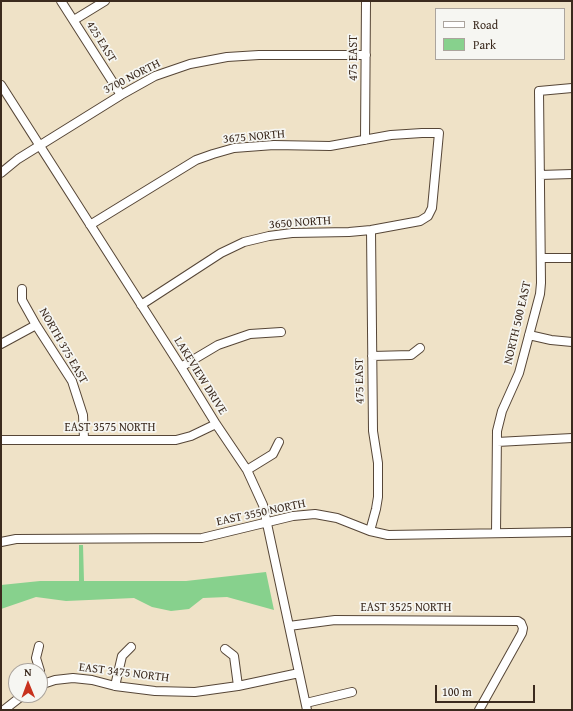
<!DOCTYPE html>
<html>
<head>
<meta charset="utf-8">
<style>
  body { margin:0 }
  #map { position:relative; width:573px; height:711px; overflow:hidden; background:#efe2c7; font-family:"Gentium Book Plus",serif }
  canvas { display:block }
  .frame { position:absolute; inset:0; border:2px solid #3b2a1e; pointer-events:none }
  .legend { position:absolute; left:435px; top:8px; width:130px; height:52px; box-sizing:border-box; background:#f6f6f2; border:1px solid #aba49d; margin:0; padding:5px 7px; list-style:none; font-size:12px; color:#3b2a1e }
  .legend li { display:flex; align-items:center; gap:8px; height:20px }
  .legend b { width:20px; border:1px solid #aba49d }
  .north { position:absolute; left:8px; top:663px; width:40px; height:40px; box-sizing:border-box; background:#f6f6f2; border:1px solid #aba49d; border-radius:50%; rotate:359deg; font-size:11px; font-weight:700; line-height:16px; text-align:center; color:#3b2a1e }
  .north::after { content:''; display:block; margin:auto; width:14px; height:18px; background:#c8321e; clip-path:polygon(50% 0,100% 100%,50% 72%,0 100%) }
  .scale { position:absolute; left:435px; top:685px; width:100px; height:18px; box-sizing:border-box; border:2px solid #3b2a1e; border-top:0; padding-left:5px; font-size:12px; line-height:14px; white-space:nowrap; color:#3b2a1e; -webkit-text-stroke:3px #f6f6f2; paint-order:stroke }
</style>
</head>
<body>
<div id="map">
<canvas width="573" height="711"></canvas>
<div class="frame"></div>
<ul class="legend">
<li><b style="height:5px;background:#fff"></b>Road</li>
<li><b style="height:11px;background:#87d18d"></b>Park</li>
</ul>
<div class="north">N</div>
<div class="scale">100 m</div>
</div>
<script>
const ctx = document.querySelector('canvas').getContext('2d');
ctx.lineJoin = 'round';
function fillPath(path, color) { ctx.fillStyle = color; ctx.fill(path, 'evenodd'); }
const poly = rows => new Path2D(rows.map(r => 'M' + r).join(''));
function strokePath(path, color, width, dash) { ctx.strokeStyle = color; ctx.lineWidth = width; ctx.lineCap = dash ? 'butt' : 'round'; ctx.setLineDash(dash || []); ctx.stroke(path); }
function drawText(font, color, halo, rows, align = 'center') {
  ctx.font = font + ' "Gentium Book Plus",serif'; ctx.lineWidth = 3.5; ctx.setLineDash([]); ctx.textBaseline = 'middle'; ctx.strokeStyle = halo; ctx.fillStyle = color; for (const [text, x, y, turn = 0] of rows) {
    ctx.save(); ctx.translate(x, y); ctx.rotate((+turn || 0) * Math.PI / 180); ctx.textAlign = isNaN(turn) ? turn : align; if (halo) ctx.strokeText(text, 0, 0); ctx.fillText(text, 0, 0); ctx.restore();
  }
}
fillPath(poly([
  [79,545,83,545,84,581,186,581,266,572,274,610,227,597,203,598,189,609,171,611,152,607,134,598,66,601,36,597,1,609,1,585,40,581,79,581]
]), '#87d18d');
const minor = poly([
  [61,1,121,95],
  [74,20,105,1],
  [1,85,181,367,216,424,247,470,263,505,307,710],
  [365,140,366,1],
  [1,173,18,159,121,95,155,76,190,64,227,57,259,55,366,55],
  [540,175,572,174],
  [90,225,196,160,213,154,234,148,274,145,330,146,391,135,422,133,439,133,432,208,428,216,420,221,371,230,349,232,292,233,269,236,244,242,221,253,141,305],
  [541,258,572,258],
  [22,289,22,300,36,325,72,381,83,415,84,439],
  [529,335,551,340,572,342],
  [1,344,36,325],
  [372,356,411,355,420,348],
  [181,367,218,345,250,334,281,332],
  [1,440,176,440,191,436,216,424],
  [497,442,572,438],
  [247,470,273,454,279,442],
  [370,531,376,509,378,497,378,463,373,431,371,230],
  [496,533,497,431,502,411,519,373,540,294,541,283,539,91,572,88],
  [1,542,16,539,202,538,293,516,315,514,337,518,370,531,388,535,572,532],
  [289,626,335,620,518,621,521,623,523,628,522,633,479,710],
  [39,646,36,658,40,671],
  [225,649,234,656,238,686],
  [40,685,55,680,73,678,92,680,115,686,155,691,195,692,238,686,299,673],
  [115,686,122,656,131,647],
  [306,703,352,692],
  [4,710,23,695]
]);
strokePath(minor, '#564637', 10);
strokePath(minor, '#fff', 8);
drawText('12px', '#3b2a1e', '#f6f6f2', [
  ["425 EAST",101,42,58],
  ["475 EAST",354,58,-90],
  ["3700 NORTH",132,77,-27],
  ["3675 NORTH",254,137,-5],
  ["3650 NORTH",300,223,-4],
  ["NORTH 500 EAST",518,323,-77],
  ["NORTH 375 EAST",63,346,60],
  ["LAKEVIEW DRIVE",200,376,58],
  ["475 EAST",360,381,-91],
  ["EAST 3575 NORTH",110,428],
  ["EAST 3550 NORTH",261,513,-12],
  ["EAST 3525 NORTH",406,608],
  ["EAST 3475 NORTH",124,673,7]
]);
</script>
</body>
</html>
